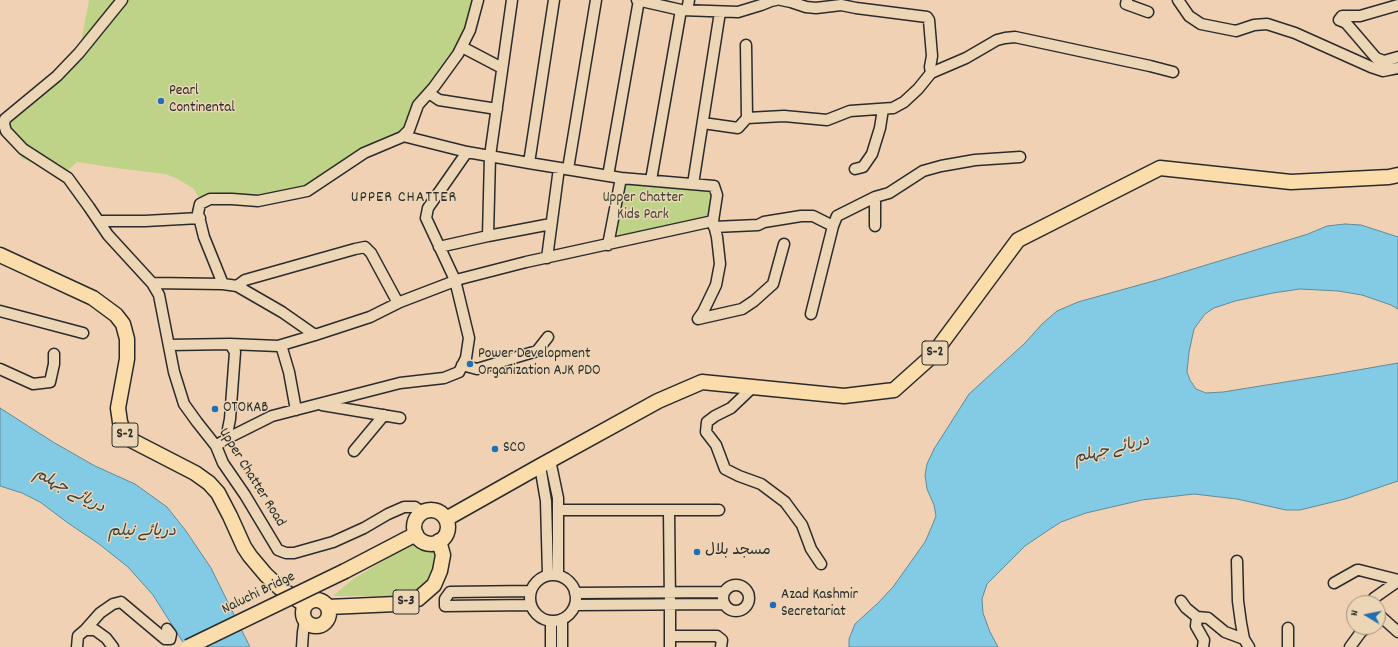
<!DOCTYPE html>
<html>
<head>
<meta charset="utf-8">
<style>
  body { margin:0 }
  #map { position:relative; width:1398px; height:647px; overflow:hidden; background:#f1d1b4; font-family:Dekko,sans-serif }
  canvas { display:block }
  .north { position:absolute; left:1346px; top:595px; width:40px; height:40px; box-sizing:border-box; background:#ecd6b5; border:1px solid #9f927e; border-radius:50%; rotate:280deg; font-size:11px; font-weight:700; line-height:16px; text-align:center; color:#2b2b2b }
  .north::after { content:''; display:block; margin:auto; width:14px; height:18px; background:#1f6fb2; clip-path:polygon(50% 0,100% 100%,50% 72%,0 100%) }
</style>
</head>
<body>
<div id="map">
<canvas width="1398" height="647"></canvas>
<div class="north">N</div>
</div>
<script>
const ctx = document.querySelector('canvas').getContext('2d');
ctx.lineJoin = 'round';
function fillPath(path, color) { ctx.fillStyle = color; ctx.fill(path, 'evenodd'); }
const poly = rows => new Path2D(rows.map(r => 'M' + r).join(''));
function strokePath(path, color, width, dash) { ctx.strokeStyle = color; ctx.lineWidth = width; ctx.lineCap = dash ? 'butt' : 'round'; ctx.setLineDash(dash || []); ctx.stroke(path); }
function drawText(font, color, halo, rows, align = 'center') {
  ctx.font = font + ' Dekko,"Playpen Sans Arabic",sans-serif'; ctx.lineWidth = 3; ctx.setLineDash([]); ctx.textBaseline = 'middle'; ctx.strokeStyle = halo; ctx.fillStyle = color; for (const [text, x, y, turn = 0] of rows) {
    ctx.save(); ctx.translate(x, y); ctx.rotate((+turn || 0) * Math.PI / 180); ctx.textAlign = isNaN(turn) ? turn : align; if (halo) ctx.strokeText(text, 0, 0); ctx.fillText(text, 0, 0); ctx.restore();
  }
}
fillPath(poly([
  [89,0,478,0,470,30,418,105,409,130,307,191,259,197,224,195,199,198,194,189,176,178,165,174,116,168,77,162,67,171,22,159,15,148,6,131,5,119,79,53],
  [627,182,710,189,713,203,711,212,707,218,618,237,616,209,623,187],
  [425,536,436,555,431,573,423,589,410,596,333,596,353,579]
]), '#bfd388');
const water = poly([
  [1345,224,1361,225,1398,237,1398,309,1391,305,1362,295,1338,291,1300,289,1273,293,1235,301,1214,308,1205,314,1194,329,1189,352,1187,372,1190,380,1196,389,1206,393,1223,392,1335,374,1398,363,1398,481,1345,499,1300,510,1286,510,1237,499,1194,494,1142,500,1086,513,1061,522,1044,533,1025,546,987,584,982,599,983,613,990,632,998,647,849,647,849,639,855,624,878,603,893,587,925,542,932,526,936,516,934,505,927,489,925,475,927,464,934,449,969,394,1003,363,1025,343,1042,324,1057,311,1078,302,1157,280,1308,234,1327,226,1345,224],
  [0,408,53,442,95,466,135,484,167,507,186,531,211,568,250,647,186,647,153,595,128,567,99,544,68,523,40,502,22,493,0,486,0,408]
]);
fillPath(water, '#83cae4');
strokePath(water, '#608a9a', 1);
const minor = poly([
  [122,0,79,53,57,76,5,119,4,124,6,131,23,149,68,178,89,207,108,235,152,283,159,295,174,372,184,404,197,422,216,446,223,463,245,495,278,550,286,553,294,553,333,542,364,528,388,514,404,507,415,507,422,512],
  [478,0,470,30,458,54,434,87,418,105,409,130,402,137,364,153,307,191,258,201,232,199,210,199,200,204,198,213,204,237,223,284,237,286,282,312,315,335,370,317,400,302,460,279,526,262,713,221,717,237,720,264,716,285,703,312,698,319],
  [637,0,681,10,738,12,761,5,771,1,776,0],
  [781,0,791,2,806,7,816,8,841,5,856,8,927,17,929,20,932,56,930,67,931,73],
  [1127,0,1126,4,1148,12],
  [1178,0,1189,16,1201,24,1236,31,1254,25,1267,24,1295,33,1371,67,1383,71,1398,68],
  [1398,5,1360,16,1342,16,1339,20,1346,23,1376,58,1384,61,1398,57],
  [687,10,689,0],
  [462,47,502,68],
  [429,93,439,100,497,109],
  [747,118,784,116,827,120,850,111,893,108,904,102,918,89,931,73,966,58,997,40,1005,38,1015,37,1150,66,1173,72],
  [703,123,738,128,747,118,746,45],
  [403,136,467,152,529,163,621,178,714,186,717,195,713,221],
  [529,163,554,0],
  [568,169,596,0],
  [855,169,863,167,872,154,880,128,883,109],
  [608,176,639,0],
  [651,180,681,10],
  [693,184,720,12],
  [99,221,145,221,200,218],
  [833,226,837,216,875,197],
  [875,226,875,197,889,193,923,171,941,166,975,160,1020,157],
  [714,227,758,225,764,222,801,216,813,216,833,226,811,314],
  [488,236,490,156,512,0],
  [608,245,621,178],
  [439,247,488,236,551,224],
  [547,258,559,168],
  [152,283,223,284],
  [237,286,245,280,355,249,365,247,371,253,398,303],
  [0,311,83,333],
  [698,319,742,309,754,301,773,284,784,244],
  [230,344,278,346,315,335],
  [169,345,230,344,235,352,230,419,226,439],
  [281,345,289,372,296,410],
  [462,365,477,369,537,351,548,337],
  [0,369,33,384,50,382,54,364,54,354],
  [753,387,731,408,715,416,707,422,706,432,716,445,725,469,739,476,761,484,785,502,802,525,811,549,821,564],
  [322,405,400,418],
  [216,446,226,439,272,416,400,383,444,378,459,372,466,358,469,338,455,280,426,218,428,208,467,152],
  [354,451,384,415],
  [550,460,558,498,558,575],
  [540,466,546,501,548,575],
  [558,510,719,510],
  [669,510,670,604,670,647],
  [1237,561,1238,601,1241,623,1244,639,1249,647],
  '530 598a23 23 0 1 1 46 0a23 23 0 1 1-46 0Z',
  [1334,583,1357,570,1359,570,1398,580],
  '723 598a13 13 0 1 1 26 0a13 13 0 1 1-26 0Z',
  [531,591,450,592,445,599,445,606,531,605],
  [575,593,724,592],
  [1181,601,1186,608,1197,617,1208,618,1225,632,1244,639],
  [1372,603,1374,598,1398,581],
  [575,605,724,604],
  [1378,614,1398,632],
  [1197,617,1196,626,1204,640,1203,647],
  [85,630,100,613,113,604,121,602,165,639,170,639,171,634,167,629],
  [670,636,717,636,722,640,721,647],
  [77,647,78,636,85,630,95,630,106,638,113,647],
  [302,647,303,632,305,621],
  [551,647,551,621],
  [562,647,562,619],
  [1288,647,1288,628],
  [1350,647,1361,632,1367,627]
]);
const highway = poly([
  [0,255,93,298,116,315,123,324,127,339,127,359,118,408,120,422,125,435,131,440,195,473,209,483,218,493,230,516,244,547,250,556,266,575,280,588,305,605],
  '414 527a17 17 0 1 1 34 0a17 17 0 1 1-34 0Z',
  [446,519,540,466,658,401,702,382,844,396,894,390,932,356,1018,240,1160,168,1291,182,1389,177,1398,175],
  [345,571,416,534],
  '303 613a13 13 0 1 1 26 0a13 13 0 1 1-26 0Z',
  [328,607,396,604,418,599,434,585,440,571,443,555,439,541]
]);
strokePath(minor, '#2b2b2b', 13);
strokePath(highway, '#2b2b2b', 17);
strokePath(minor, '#ecd6b5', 10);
strokePath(highway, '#faddab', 14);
const highwayBridge = poly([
  [188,647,345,571]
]);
strokePath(highwayBridge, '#2b2b2b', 17, []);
strokePath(highwayBridge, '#faddab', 14);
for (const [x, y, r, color] of [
  [161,101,4,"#1f6fb2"],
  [470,364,4,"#1f6fb2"],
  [215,409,4,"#1f6fb2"],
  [495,449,4,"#1f6fb2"],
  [697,552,4,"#1f6fb2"],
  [773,605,4,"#1f6fb2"]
]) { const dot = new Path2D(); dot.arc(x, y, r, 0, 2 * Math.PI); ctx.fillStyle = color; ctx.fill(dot); strokePath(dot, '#ecd6b5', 1.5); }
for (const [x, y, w] of [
  [935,353,26],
  [125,435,26],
  [406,602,26]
]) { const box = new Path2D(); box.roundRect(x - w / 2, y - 12, w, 24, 3); ctx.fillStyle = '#ecd6b5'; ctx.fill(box); strokePath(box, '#2b2b2b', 1); }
drawText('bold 14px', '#2b2b2b', null, [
  ["S-2",935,353],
  ["S-2",125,435],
  ["S-3",406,602]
]);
drawText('15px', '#2b2b2b', '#ecd6b5', [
  ["Pearl",169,92],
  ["Continental",169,109],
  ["Power Development",478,355],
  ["Organization AJK PDO",478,372],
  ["OTOKAB",223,409],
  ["SCO",503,449],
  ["مسجد بلال",705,552],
  ["Azad Kashmir",781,596],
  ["Secretariat",781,613]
], 'left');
drawText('15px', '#414439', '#ecd6b5', [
  ["Upper Chatter",643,199],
  ["Kids Park",643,216]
]);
drawText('15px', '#2b2b2b', '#ecd6b5', [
  ["Upper Chatter Road",251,478,58],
  ["Naluchi Bridge",259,594,-26]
]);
ctx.letterSpacing = '1px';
drawText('16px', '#2b2b2b', '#ecd6b5', [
  ["UPPER CHATTER",404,199]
]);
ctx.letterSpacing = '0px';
drawText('italic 16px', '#384347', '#ecd6b5', [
  ["دریائے جہلم",1112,451,-14],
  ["دریائے جہلم",69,492,28],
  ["دریائے نیلم",142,533]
]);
</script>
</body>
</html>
